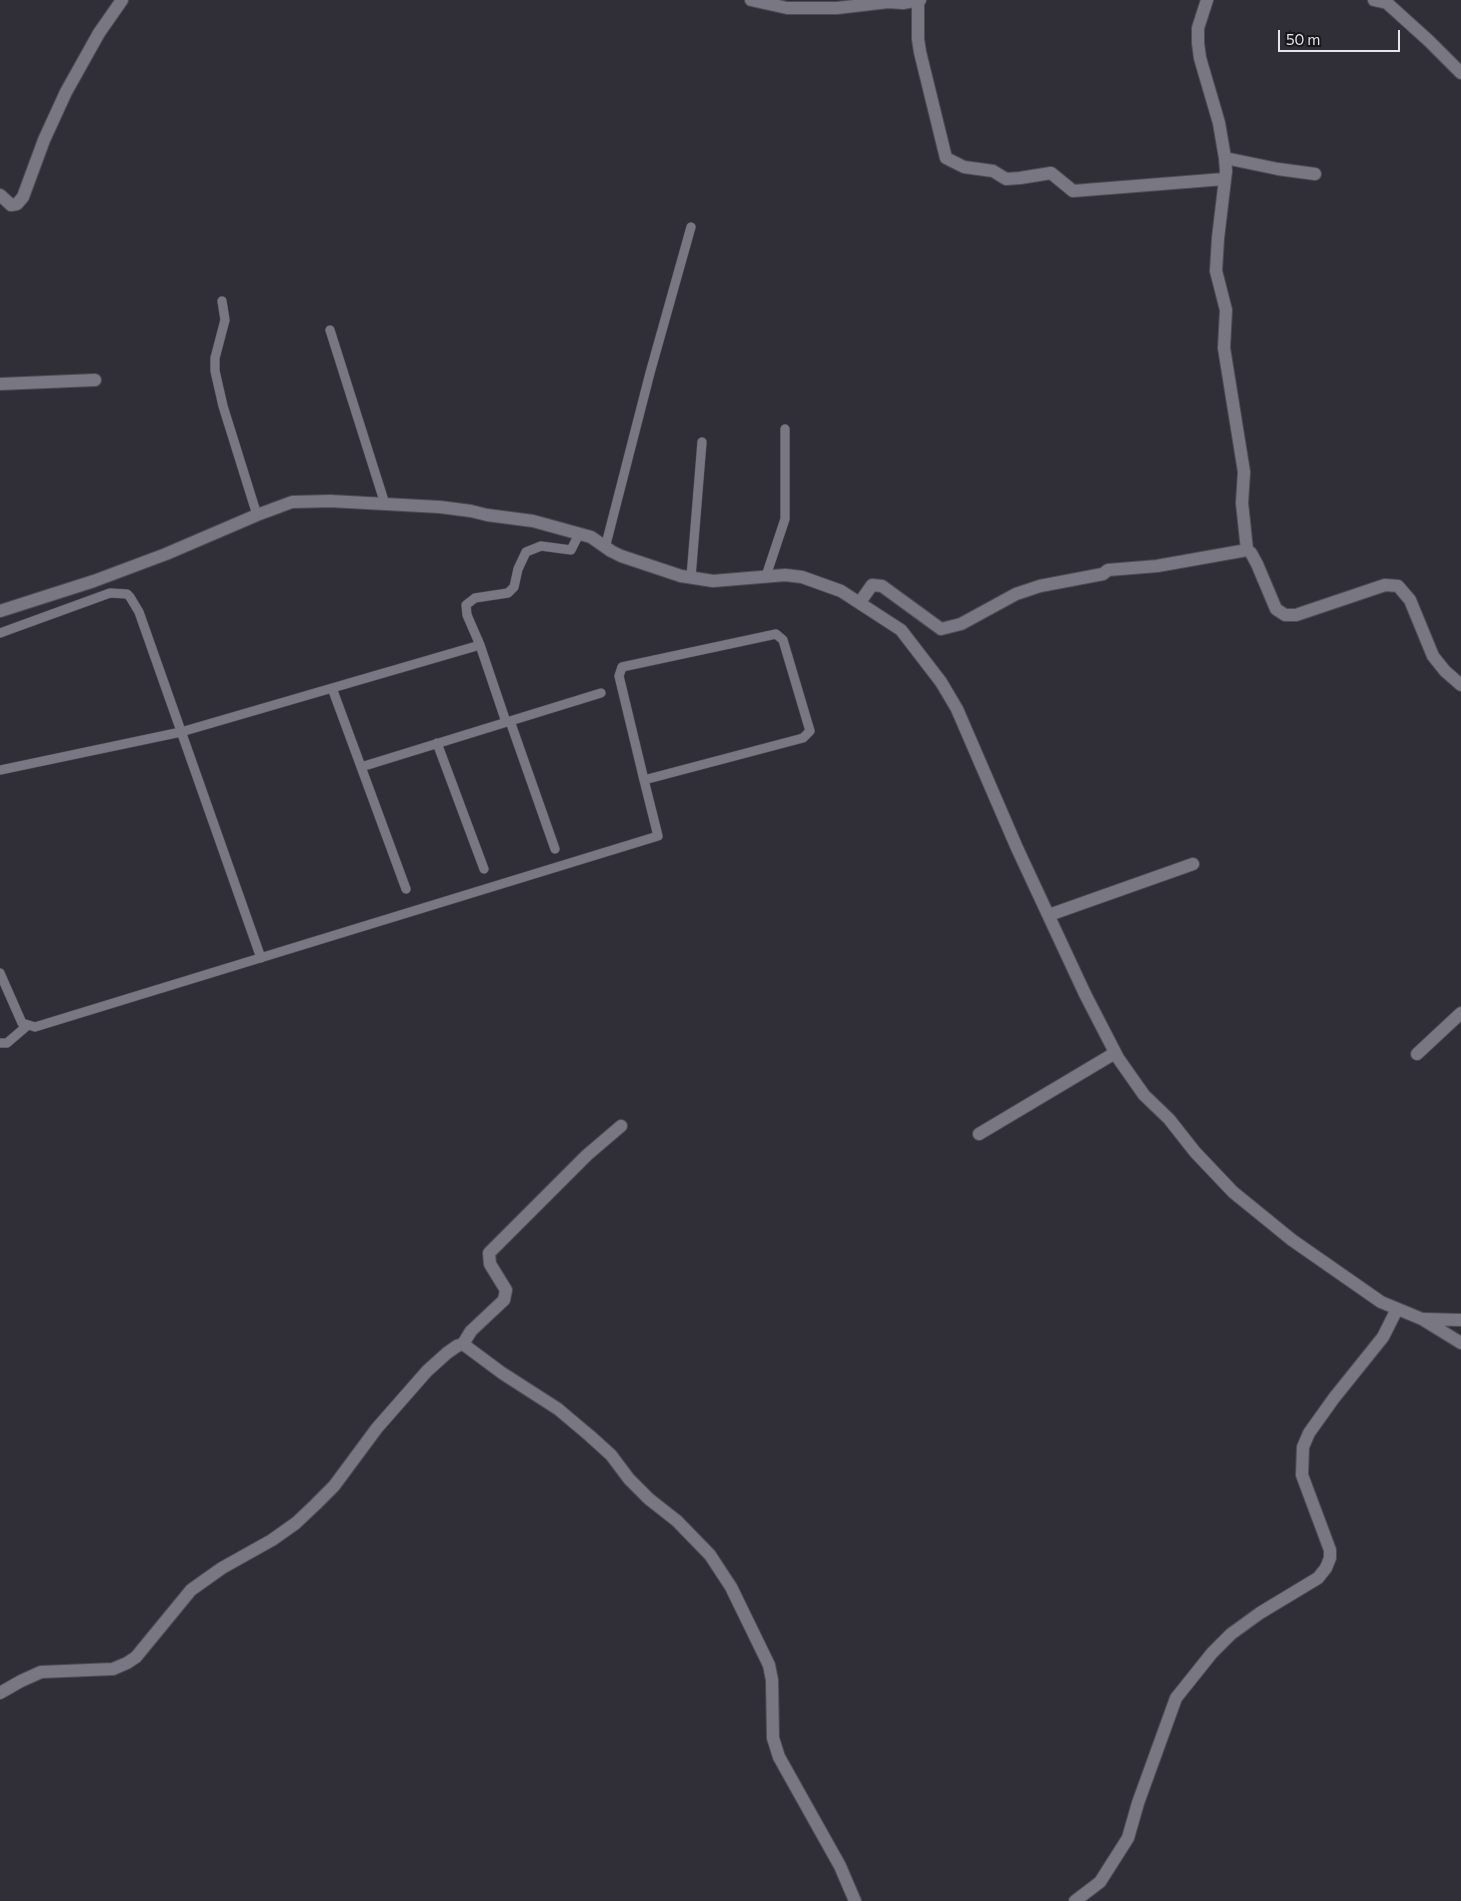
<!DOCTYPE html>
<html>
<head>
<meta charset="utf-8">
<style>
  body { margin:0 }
  #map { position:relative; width:1461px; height:1901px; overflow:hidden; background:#302f38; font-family:Commissioner,sans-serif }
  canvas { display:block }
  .scale { position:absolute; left:1278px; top:30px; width:122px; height:22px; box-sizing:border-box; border:2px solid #e6e5eb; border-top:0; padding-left:6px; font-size:15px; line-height:18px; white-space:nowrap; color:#e6e5eb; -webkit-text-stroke:4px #18171c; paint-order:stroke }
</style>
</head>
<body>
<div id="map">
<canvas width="1461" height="1901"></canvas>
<div class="scale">50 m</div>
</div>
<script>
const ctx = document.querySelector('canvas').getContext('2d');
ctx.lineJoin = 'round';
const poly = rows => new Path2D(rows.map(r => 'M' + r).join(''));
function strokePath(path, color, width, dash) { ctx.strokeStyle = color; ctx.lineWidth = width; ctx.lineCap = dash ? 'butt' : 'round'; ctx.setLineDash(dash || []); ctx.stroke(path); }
const lane = poly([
  [222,301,225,320,215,358,215,371,223,406,257,515],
  [330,330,385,504],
  [605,548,650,373,691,227],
  [766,576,785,519,785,429],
  [691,577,702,442],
  [0,633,110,593,127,594,130,597,139,612,261,958],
  [332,688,406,889],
  [510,721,555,849],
  [506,722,480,645,467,615,466,605,475,598,508,593,514,587,518,569,526,552,541,546,571,550,579,534],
  [437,743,484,869],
  [361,767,601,693],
  [0,770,181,732,480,645],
  [0,973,22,1023,35,1027,658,836,644,780,619,676,622,667,776,634,783,640,810,731,803,738,644,780],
  [0,1043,7,1043,28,1025]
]);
const street = poly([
  [751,0,787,8,837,8,888,2,903,3,920,0],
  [1207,0,1198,28,1198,43,1200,58,1219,123,1225,158,1226,171,1218,238,1216,271,1226,310,1224,348,1244,472,1242,503,1247,550],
  [1374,0,1387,3,1429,41,1461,73],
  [918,1,918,39,920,52,946,158,964,167,993,171,1006,179,1020,178,1051,173,1073,191,1224,179],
  [1225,158,1278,169,1315,174],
  [0,195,11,205,17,204,23,197,44,140,66,92,99,33,122,0],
  [0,384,95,380],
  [860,602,872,585,882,586,941,629,961,624,1016,594,1040,586,1103,574,1108,570,1157,566,1247,550,1251,553,1257,564,1276,609,1285,615,1296,615,1385,585,1398,586,1410,600,1433,656,1445,671,1461,685],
  [0,611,94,581,166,554,257,515,292,502,330,501,440,507,471,511,487,515,533,521,591,537,611,551,621,556,681,576,713,581,785,575,802,577,841,591,901,630,941,682,957,709,1017,848,1085,994,1118,1058,1144,1095,1169,1119,1195,1152,1233,1192,1292,1240,1381,1302,1422,1319,1461,1343],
  [1049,915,1193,864],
  [1417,1054,1461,1013],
  [979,1134,1115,1053],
  [1424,1319,1461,1320],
  [463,1344,471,1331,504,1300,506,1290,490,1264,489,1253,587,1155,621,1126],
  [0,1693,21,1681,41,1672,113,1669,127,1663,136,1657,191,1590,222,1568,272,1540,296,1523,315,1505,334,1486,377,1428,427,1371,447,1353,457,1346,463,1344,502,1373,558,1409,590,1436,611,1455,629,1479,649,1499,677,1521,710,1555,731,1587,769,1665,772,1680,773,1738,779,1757,840,1866,855,1901],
  [1075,1901,1100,1882,1128,1838,1138,1803,1176,1698,1212,1653,1231,1634,1260,1613,1318,1578,1326,1568,1330,1558,1330,1550,1302,1475,1303,1447,1309,1433,1334,1398,1383,1337,1397,1309]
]);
strokePath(lane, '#4e4d54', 10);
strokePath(street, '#4e4d54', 14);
strokePath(lane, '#797782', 9);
strokePath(street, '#797782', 12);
</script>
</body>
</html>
